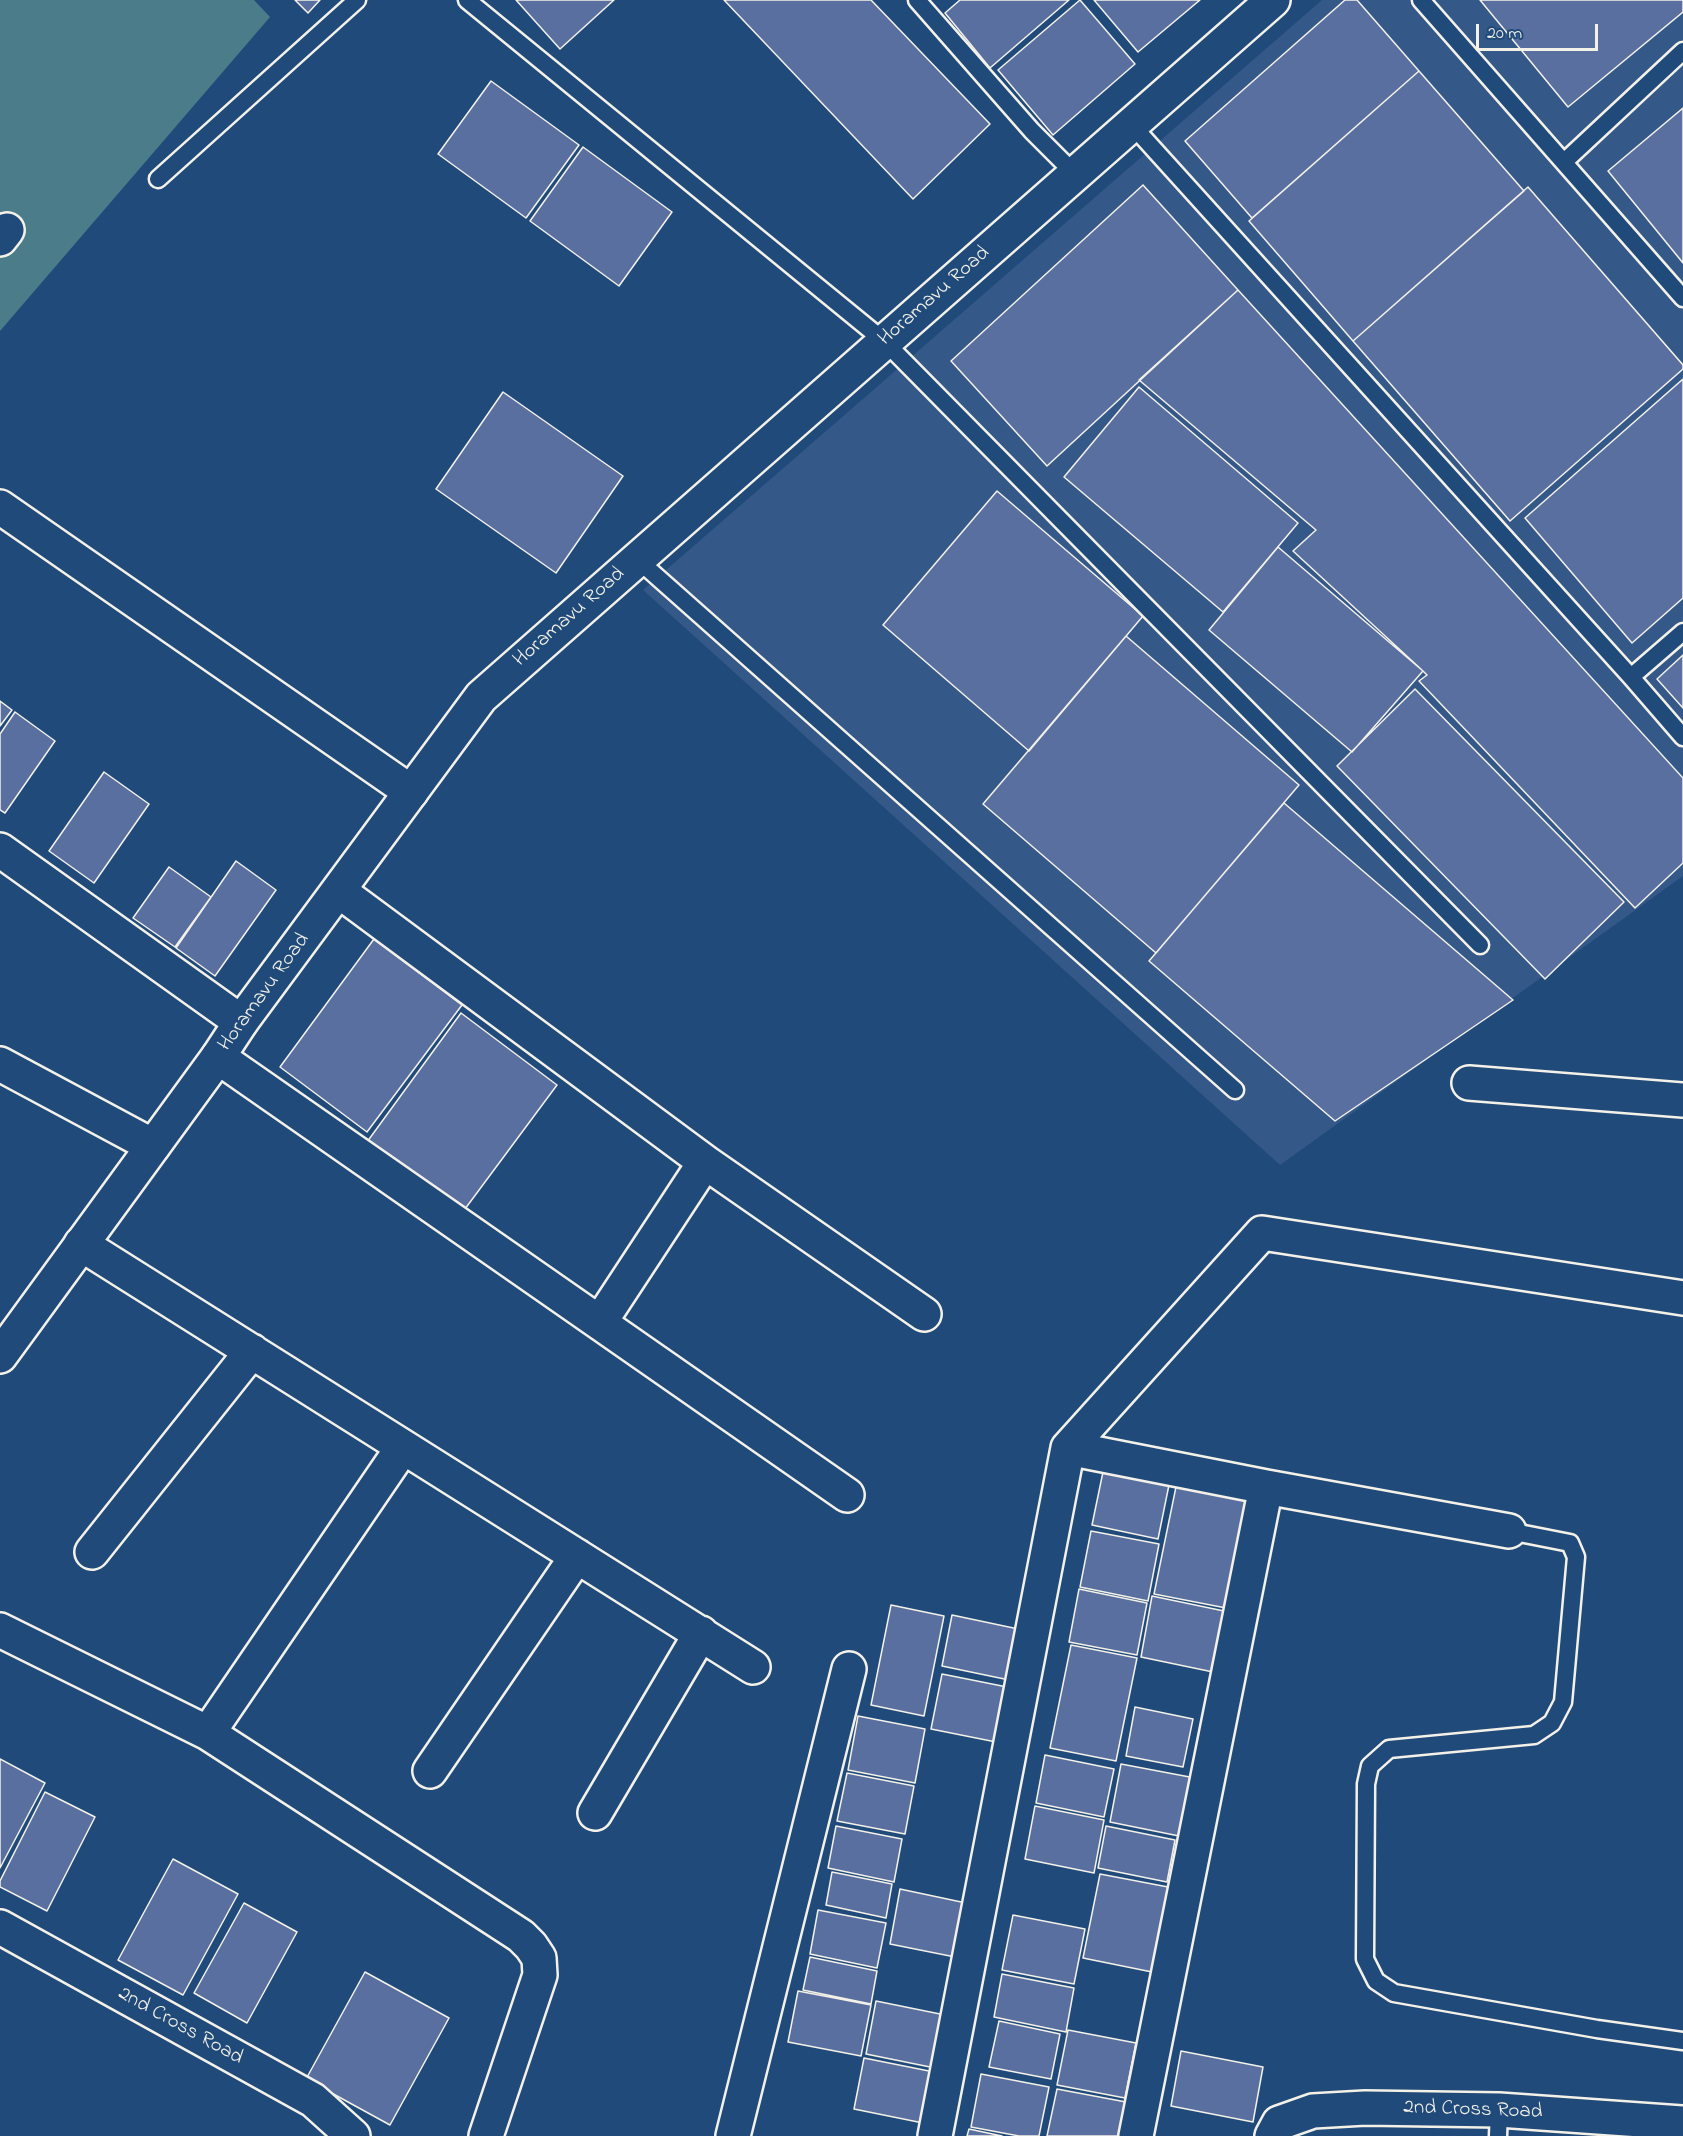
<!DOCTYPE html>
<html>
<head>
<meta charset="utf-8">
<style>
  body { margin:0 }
  #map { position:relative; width:1683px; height:2136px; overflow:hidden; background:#1f4a7a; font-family:"Indie Flower",sans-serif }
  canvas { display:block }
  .scale { position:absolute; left:1476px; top:24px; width:122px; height:27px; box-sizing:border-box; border:3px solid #f4f1e8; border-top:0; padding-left:8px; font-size:18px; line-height:21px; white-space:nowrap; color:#f4f1e8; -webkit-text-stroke:4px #1f4a7a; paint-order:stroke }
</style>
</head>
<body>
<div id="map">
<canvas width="1683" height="2136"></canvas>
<div class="scale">20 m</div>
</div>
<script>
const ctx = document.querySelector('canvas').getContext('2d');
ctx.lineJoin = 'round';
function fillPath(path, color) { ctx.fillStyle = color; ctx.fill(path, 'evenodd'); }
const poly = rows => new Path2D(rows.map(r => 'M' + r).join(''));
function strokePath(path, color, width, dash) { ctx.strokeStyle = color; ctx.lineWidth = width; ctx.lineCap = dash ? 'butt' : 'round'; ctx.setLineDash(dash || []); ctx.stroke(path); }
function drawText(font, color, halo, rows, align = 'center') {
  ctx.font = font + ' "Indie Flower",sans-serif'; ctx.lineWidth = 4.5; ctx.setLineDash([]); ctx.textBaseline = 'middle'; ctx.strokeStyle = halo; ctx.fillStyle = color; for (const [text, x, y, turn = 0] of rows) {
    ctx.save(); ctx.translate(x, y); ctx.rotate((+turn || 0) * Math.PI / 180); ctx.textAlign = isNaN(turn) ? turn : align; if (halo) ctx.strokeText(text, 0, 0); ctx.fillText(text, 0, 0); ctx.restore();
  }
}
fillPath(poly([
  [1322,0,1683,0,1683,876,1280,1165,643,590]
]), '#345887');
fillPath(poly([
  [0,0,254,0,270,17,0,331]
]), '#4a7c89');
const building = poly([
  [295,0,320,0,308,13,295,0],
  [516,0,614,0,560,49,516,0],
  [724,0,871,0,990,124,913,199,724,0],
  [960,0,1069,0,990,68,945,13,960,0],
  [1080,0,1135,64,1053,135,998,70,1080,0],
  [1094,0,1200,0,1138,52,1094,0],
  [1345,0,1357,0,1419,71,1252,218,1185,141,1345,0],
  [1480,0,1683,0,1683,12,1568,107,1480,0],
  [1419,71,1524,191,1353,341,1249,221,1419,71],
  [491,81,579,145,526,218,438,154,491,81],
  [1683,108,1683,263,1608,171,1683,108],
  [583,147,672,212,619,286,530,221,583,147],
  [1143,185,1238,290,1047,466,951,361,1143,185],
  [1528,187,1683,365,1683,369,1510,521,1353,341,1528,187],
  [1238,290,1683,778,1683,863,1635,908,1419,681,1427,675,1423,671,1293,551,1316,530,1139,380,1238,290],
  [1683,379,1683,598,1632,643,1525,518,1683,379],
  [1139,387,1298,523,1223,612,1064,477,1139,387],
  [503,392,623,476,556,573,436,489,503,392],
  [997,491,1143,616,1029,751,883,625,997,491],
  [1278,547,1423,671,1352,752,1209,630,1278,547],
  [1126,636,1299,785,1156,953,983,804,1126,636],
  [1683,655,1683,708,1657,679,1683,655],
  [1415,689,1624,902,1545,979,1337,766,1415,689],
  [0,701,12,710,0,726,0,701],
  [15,712,55,741,5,813,0,810,0,734,15,712],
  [104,772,149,804,94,883,49,851,104,772],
  [1284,803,1513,1000,1335,1121,1149,961,1284,803],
  [236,861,276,890,215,976,176,948,236,861],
  [169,867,211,897,175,947,133,918,169,867],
  [374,939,462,1005,367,1132,280,1067,374,939],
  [461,1013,557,1085,462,1213,367,1142,461,1013],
  [1104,1467,1170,1480,1158,1539,1092,1525,1104,1467],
  [1177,1482,1248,1497,1226,1608,1154,1594,1177,1482],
  [1091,1531,1159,1544,1148,1601,1080,1587,1091,1531],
  [1079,1589,1147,1603,1137,1655,1069,1642,1079,1589],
  [1152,1596,1224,1611,1213,1672,1141,1657,1152,1596],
  [891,1605,944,1616,924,1716,871,1705,891,1605],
  [952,1615,1023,1630,1014,1681,942,1666,952,1615],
  [1071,1645,1137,1658,1116,1761,1050,1748,1071,1645],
  [942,1674,1012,1688,1001,1743,931,1729,942,1674],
  [1135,1707,1193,1719,1183,1767,1126,1756,1135,1707],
  [858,1716,925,1729,915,1783,848,1770,858,1716],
  [1045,1755,1114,1769,1104,1817,1036,1803,1045,1755],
  [0,1759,45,1783,0,1868,0,1759],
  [1121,1764,1195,1778,1184,1837,1110,1822,1121,1764],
  [847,1773,914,1786,905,1834,837,1821,847,1773],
  [45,1792,95,1817,47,1911,0,1887,0,1881,45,1792],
  [1035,1806,1104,1820,1094,1873,1025,1859,1035,1806],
  [836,1826,902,1839,894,1882,828,1868,836,1826],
  [1106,1826,1175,1840,1167,1882,1098,1868,1106,1826],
  [173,1859,238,1894,183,1995,118,1960,173,1859],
  [832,1872,892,1884,886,1918,826,1905,832,1872],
  [1100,1874,1168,1887,1152,1972,1083,1958,1100,1874],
  [900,1889,966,1903,955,1957,890,1944,900,1889],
  [244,1903,297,1932,247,2023,194,1993,244,1903],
  [818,1910,886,1923,877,1968,810,1954,818,1910],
  [1013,1915,1085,1929,1074,1984,1002,1970,1013,1915],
  [810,1957,877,1971,871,2004,803,1990,810,1957],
  [365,1972,449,2018,390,2125,306,2079,365,1972],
  [1002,1974,1074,1988,1066,2032,994,2017,1002,1974],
  [798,1991,871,2005,861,2056,788,2042,798,1991],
  [876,2001,945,2015,935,2068,866,2054,876,2001],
  [999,2021,1060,2034,1051,2079,989,2067,999,2021],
  [1068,2030,1136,2043,1125,2098,1057,2085,1068,2030],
  [1181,2051,1263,2067,1253,2122,1171,2106,1181,2051],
  [864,2058,934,2072,923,2123,854,2109,864,2058],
  [981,2074,1049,2087,1039,2136,1019,2136,971,2127,981,2074],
  [1057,2089,1126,2102,1118,2136,1047,2136,1057,2089],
  [969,2129,1002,2136,967,2136,969,2129]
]);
fillPath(building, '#586f9f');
strokePath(building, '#f4f1e8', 1.5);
const lane = poly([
  [467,0,884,341,1480,945],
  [917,0,1032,131,1075,174],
  [1421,0,1683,298],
  [1132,125,1631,677,1683,737],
  [1564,162,1683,51],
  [158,179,357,0],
  [637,559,1235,1090],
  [1631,677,1683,632],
  [1509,1531,1570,1543,1576,1557,1563,1702,1552,1723,1534,1735,1389,1749,1370,1766,1366,1784,1365,1959,1376,1981,1394,1993,1597,2029,1683,2041],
  [1498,2136,1499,2110]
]);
const street = poly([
  [0,239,7,230],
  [0,507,411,792],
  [0,850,241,1022],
  [339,891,705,1162,924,1314],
  [218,1057,847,1495],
  [0,1064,153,1146],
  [1469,1083,1683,1100],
  [81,1244,753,1667],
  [600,1322,705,1162],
  [1068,1448,1266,1487,1509,1531],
  [92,1552,252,1351],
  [0,1630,208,1733,521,1936,531,1946,539,1958,540,1975,486,2136],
  [208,1733,403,1447],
  [430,1771,577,1556],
  [595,1813,701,1633],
  [0,1927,313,2100,353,2136],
  [733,2136,849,1669],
  [935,2136,1068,1448,1262,1233,1683,1298],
  [1136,2136,1266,1487],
  [1272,2136,1279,2123,1313,2111,1365,2108,1499,2110,1683,2123]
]);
const secondary = poly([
  [0,1356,218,1057,241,1022,481,697,1273,0]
]);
strokePath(lane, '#f4f1e8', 21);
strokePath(street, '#f4f1e8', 38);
strokePath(secondary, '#f4f1e8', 38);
strokePath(lane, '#1f4a7a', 16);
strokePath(street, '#1f4a7a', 33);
strokePath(secondary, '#1f4a7a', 33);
drawText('21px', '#f4f1e8', '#1f4a7a', [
  ["Horamavu Road",935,297,-41],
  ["Horamavu Road",570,618,-41],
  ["Horamavu Road",265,993,-54],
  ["2nd Cross Road",180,2027,29],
  ["2nd Cross Road",1473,2111,2]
]);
</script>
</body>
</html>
